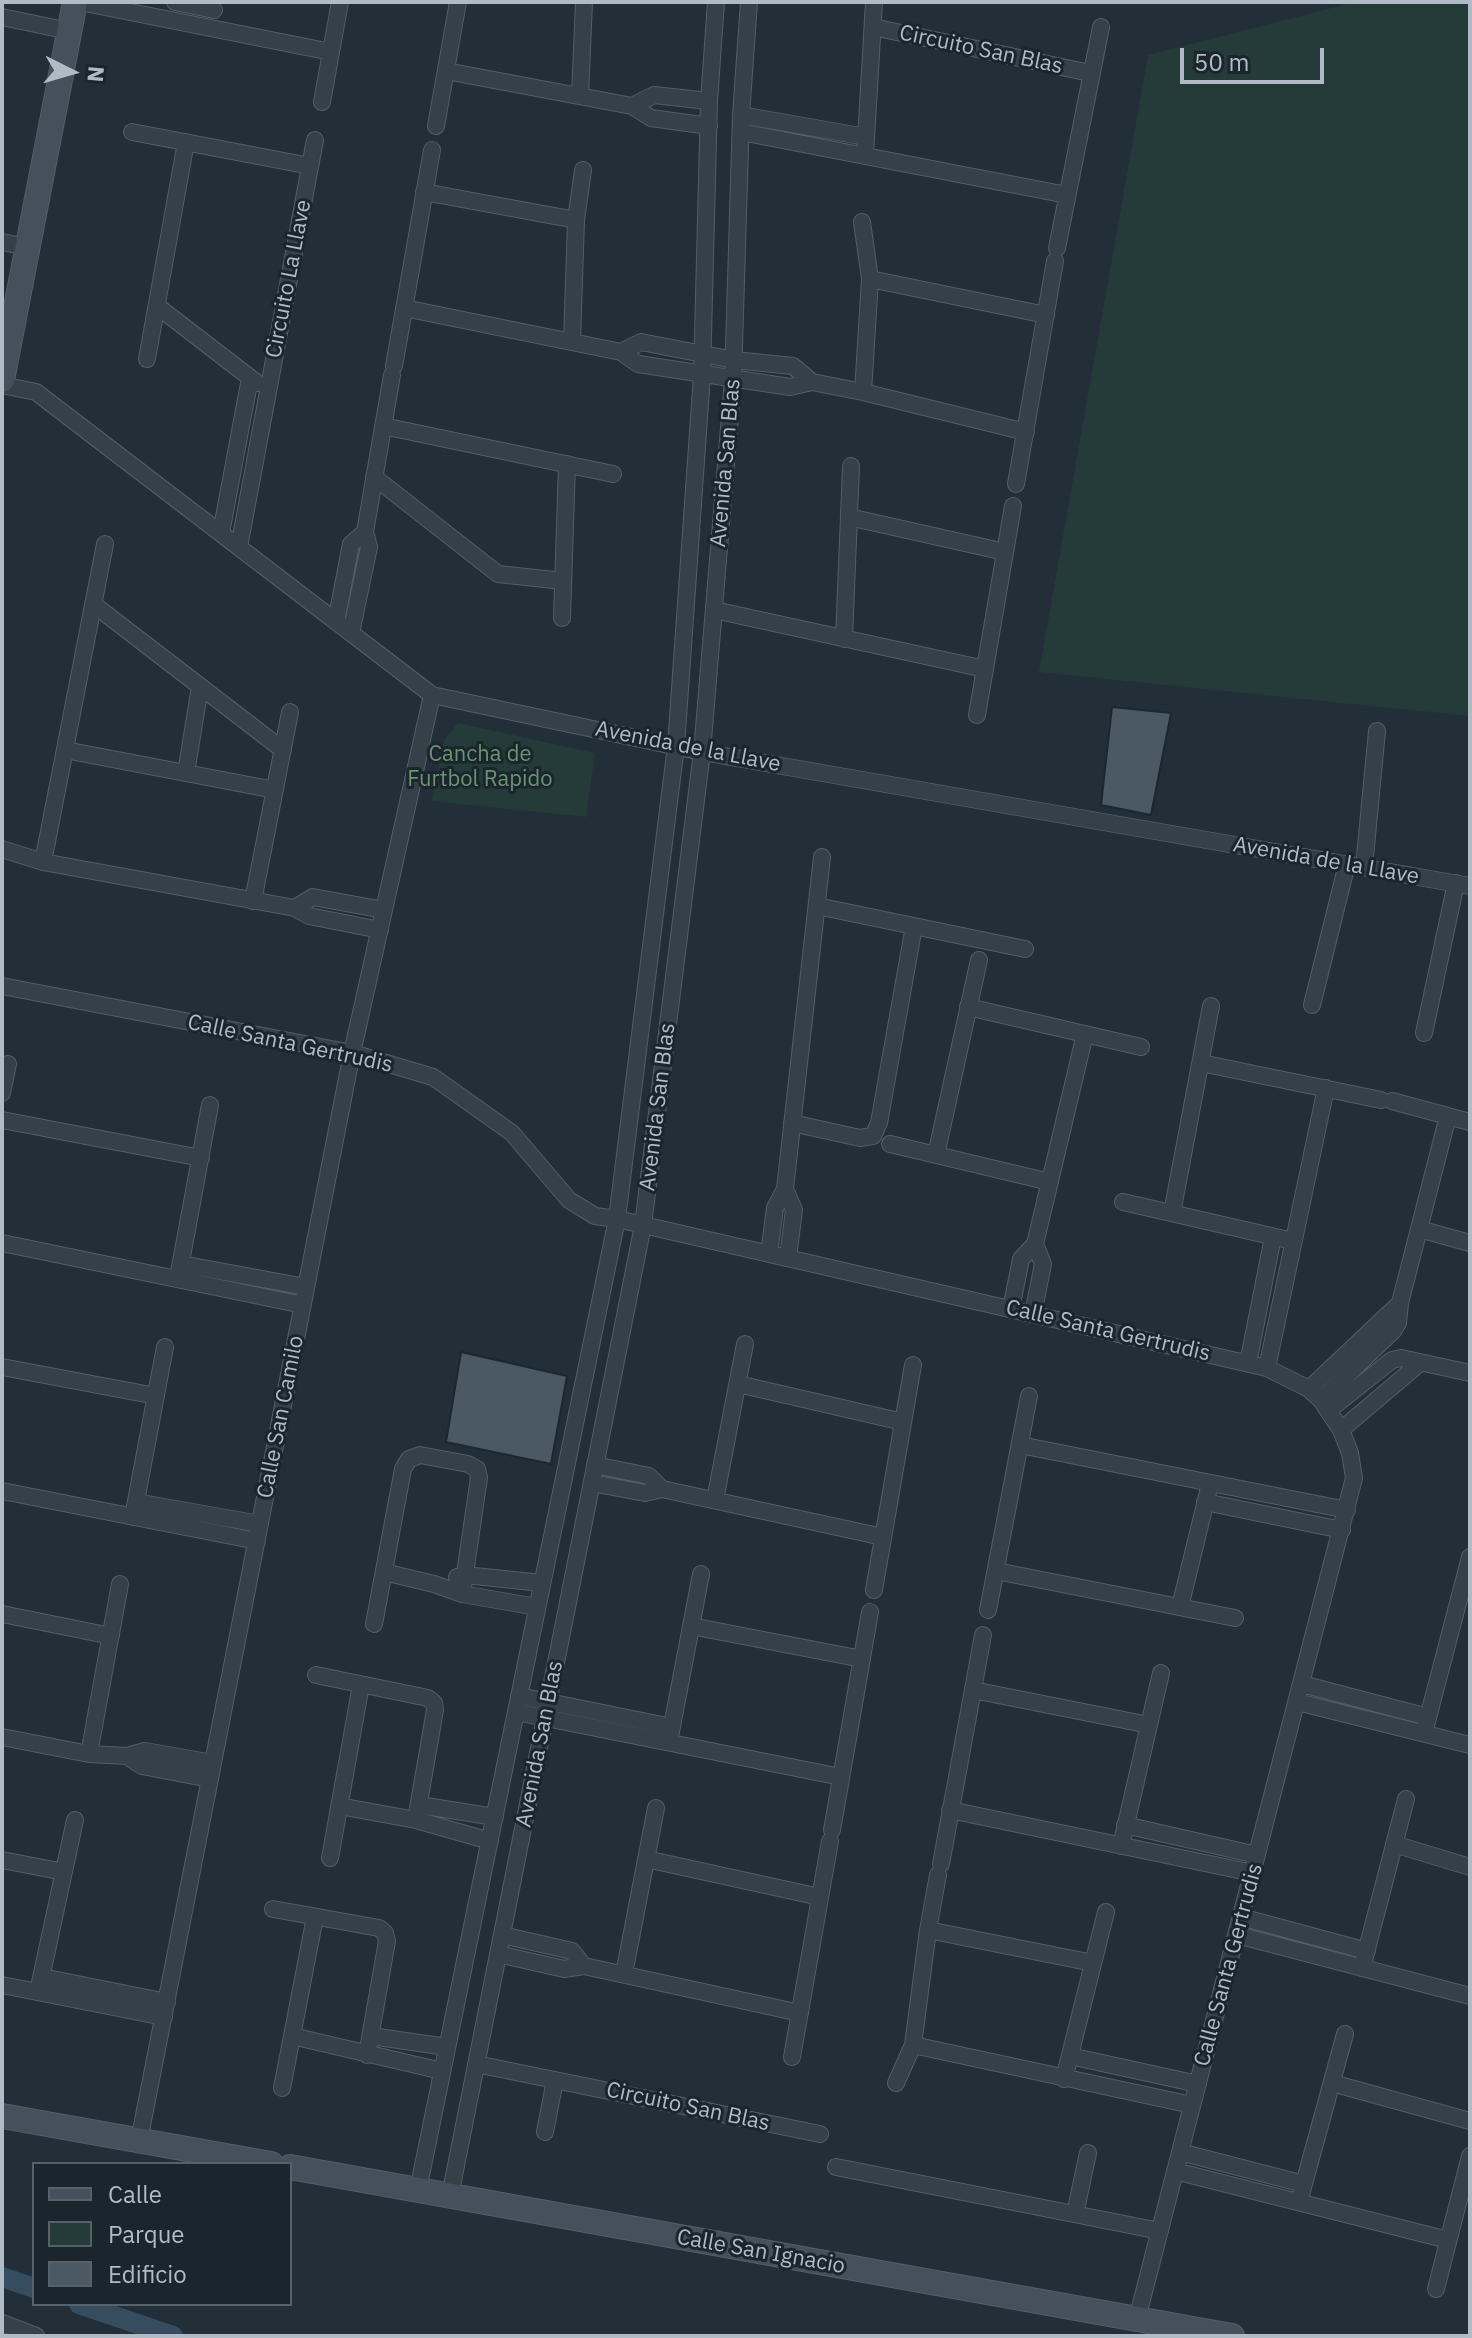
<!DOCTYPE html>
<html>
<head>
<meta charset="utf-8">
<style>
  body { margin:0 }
  #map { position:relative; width:1472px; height:2338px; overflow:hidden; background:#222e38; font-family:"IBM Plex Sans",sans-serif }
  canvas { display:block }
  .frame { position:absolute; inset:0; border:4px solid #b1bbc5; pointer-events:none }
  .legend { position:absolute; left:32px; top:2162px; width:260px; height:144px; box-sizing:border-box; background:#1b252e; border:2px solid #57616a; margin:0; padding:10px 14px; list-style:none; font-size:24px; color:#b1bbc5 }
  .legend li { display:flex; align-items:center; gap:16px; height:40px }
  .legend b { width:40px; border:2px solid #57616a }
  .north { position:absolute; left:32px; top:32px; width:80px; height:80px; -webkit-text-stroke:6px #1b252e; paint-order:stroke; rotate:95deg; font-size:22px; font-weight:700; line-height:32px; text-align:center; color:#b1bbc5 }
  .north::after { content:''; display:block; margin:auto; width:28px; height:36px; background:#b1bbc5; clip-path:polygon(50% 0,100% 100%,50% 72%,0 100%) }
  .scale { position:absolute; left:1180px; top:48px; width:144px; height:36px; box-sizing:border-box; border:4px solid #b1bbc5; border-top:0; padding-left:10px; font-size:24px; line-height:28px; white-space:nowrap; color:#b1bbc5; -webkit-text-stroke:6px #1b252e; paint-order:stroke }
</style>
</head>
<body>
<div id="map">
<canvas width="1472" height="2338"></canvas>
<div class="frame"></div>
<ul class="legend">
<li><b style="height:10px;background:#44505c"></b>Calle</li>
<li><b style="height:22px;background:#253b3a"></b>Parque</li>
<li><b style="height:22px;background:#4a5964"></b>Edificio</li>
</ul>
<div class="north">N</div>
<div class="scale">50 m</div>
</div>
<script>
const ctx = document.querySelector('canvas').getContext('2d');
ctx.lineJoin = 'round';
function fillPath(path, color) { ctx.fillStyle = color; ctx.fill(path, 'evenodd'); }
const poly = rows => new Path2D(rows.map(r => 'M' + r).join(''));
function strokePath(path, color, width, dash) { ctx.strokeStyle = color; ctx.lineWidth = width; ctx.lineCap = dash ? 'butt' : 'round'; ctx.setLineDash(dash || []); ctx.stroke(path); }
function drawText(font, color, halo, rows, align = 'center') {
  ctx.font = font + ' "IBM Plex Sans",sans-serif'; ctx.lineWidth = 6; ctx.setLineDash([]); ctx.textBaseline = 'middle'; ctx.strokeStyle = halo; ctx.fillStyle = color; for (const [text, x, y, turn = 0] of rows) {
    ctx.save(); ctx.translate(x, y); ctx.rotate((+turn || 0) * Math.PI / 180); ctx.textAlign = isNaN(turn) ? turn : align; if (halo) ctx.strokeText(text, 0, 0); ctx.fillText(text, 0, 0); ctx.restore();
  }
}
fillPath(poly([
  [1355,2,1470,2,1470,716,1039,672,1148,55],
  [458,723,595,753,586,817,432,801,444,740]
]), '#253b3a');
strokePath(poly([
  [2,2277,34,2288],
  [79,2304,173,2336]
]), '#364c5f', 20);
const building = poly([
  [1112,707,1171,713,1151,815,1101,805,1112,707],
  [461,1352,567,1376,551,1464,446,1442,461,1352]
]);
fillPath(building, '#4a5964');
strokePath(building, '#1d2730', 2);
const street = poly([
  [80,2,331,52],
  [175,2,214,10],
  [2,17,69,31],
  [873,27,1090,73],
  [446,71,632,106,651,118,709,126],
  [580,96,584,2],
  [322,102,340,2],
  [632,106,654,95,709,101],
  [741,115,866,137],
  [436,126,458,2],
  [132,132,310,166],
  [741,132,1067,195],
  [865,156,874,2],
  [424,192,576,220],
  [862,222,870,279,863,392],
  [2,242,27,247],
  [1057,248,1101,27],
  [870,279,1046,315],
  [157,306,257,383],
  [404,308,621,352,638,364,790,387,812,382,863,392,1026,432],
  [572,342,576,220,583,170],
  [621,352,641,342,734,360,793,366,812,382],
  [147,359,186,142],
  [394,366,432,150],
  [2,385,36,392,432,695,702,752,1470,886],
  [383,426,613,474],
  [374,477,498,574,563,581],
  [1016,484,1055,261],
  [849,517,1005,552],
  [221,533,250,378],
  [239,547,315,140],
  [93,604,283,750],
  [714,610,985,669],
  [562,618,567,464],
  [336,622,351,544,365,532],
  [351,633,369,547,365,532,392,375],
  [844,639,851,466],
  [977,715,1013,506],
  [65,750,275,790],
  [186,773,200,687],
  [2,849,43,862,295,908,309,916,380,930],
  [43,862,105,544],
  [1364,867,1377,731],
  [253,901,290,712],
  [817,906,1025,949],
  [295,908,313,897,384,910],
  [2,986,352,1053,433,1077,512,1133,569,1200,595,1216,617,1219,1267,1368,1309,1389,1321,1400,1341,1430,1350,1453,1354,1478,1137,2319],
  [1312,1005,1347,864],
  [968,1007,1141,1047],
  [1424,1033,1456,883],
  [1201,1063,1381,1100],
  [2,1093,8,1064],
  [1392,1101,1470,1122],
  [2,1120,201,1158],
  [792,1123,860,1138,873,1136,879,1123,914,926],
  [890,1144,1050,1182],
  [936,1155,979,960],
  [785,1189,794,1210,788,1258],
  [1123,1202,1293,1241],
  [1172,1213,1211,1006],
  [1419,1229,1470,1243],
  [2,1243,303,1305],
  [769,1254,775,1208,785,1189,822,857],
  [181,1264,306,1287],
  [178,1278,210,1105],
  [1011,1309,1021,1259,1035,1244,1085,1034],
  [1033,1314,1043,1264,1035,1244],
  [1248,1363,1273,1237],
  [2,1367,156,1396],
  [1267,1368,1326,1088],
  [738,1384,903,1422],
  [1309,1389,1400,1303],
  [1321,1400,1393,1331,1398,1323,1400,1303,1448,1116],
  [1329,1410,1392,1360,1401,1358,1470,1373],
  [1341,1430,1420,1363],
  [1020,1445,1347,1510],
  [595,1465,649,1476,662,1489],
  [592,1483,645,1493,662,1489,883,1537],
  [2,1491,257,1541],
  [715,1500,745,1344],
  [136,1502,260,1524],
  [1205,1502,1342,1530],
  [133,1517,165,1347],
  [996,1571,1235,1618],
  [384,1572,434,1584,462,1594,537,1607],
  [457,1577,465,1575,542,1583],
  [874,1590,913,1365],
  [1180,1607,1208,1492],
  [988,1610,1029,1396],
  [2,1614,111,1636],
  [374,1624,403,1469,409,1459,420,1455,468,1464,477,1469,479,1478,462,1594],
  [691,1626,862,1659],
  [316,1675,428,1698,434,1703,435,1710,416,1820],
  [1302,1684,1428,1717],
  [973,1690,1149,1725],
  [519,1696,672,1727],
  [1297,1702,1470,1745],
  [516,1712,841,1777],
  [1424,1733,1470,1557],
  [2,1737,89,1754,127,1756,145,1751,213,1763],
  [669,1742,701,1574],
  [89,1754,120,1584],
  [127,1756,142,1766,210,1779],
  [419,1805,495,1817],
  [339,1806,416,1820,490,1841],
  [950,1810,1253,1873],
  [1125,1825,1257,1855],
  [832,1830,870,1612],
  [1394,1844,1470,1867],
  [1121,1846,1161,1673],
  [330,1858,361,1685],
  [646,1859,820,1897],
  [2,1860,64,1872],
  [941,1864,983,1635],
  [938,1875,928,1930,913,2045,1192,2105],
  [273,1909,379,1928,385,1933,387,1941,367,2055],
  [1241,1917,1367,1951],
  [928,1930,1093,1963],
  [502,1935,572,1951,584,1966],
  [1237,1935,1470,1996],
  [498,1954,564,1969,584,1966,800,2013],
  [1362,1968,1406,1799],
  [624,1974,656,1808],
  [42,1977,167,2002],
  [2,1985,164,2017],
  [38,1992,75,1820],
  [292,2036,442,2071],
  [371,2036,447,2047],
  [1070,2056,1198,2084],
  [792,2057,830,1841],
  [476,2064,820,2134],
  [1064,2079,1106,1912],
  [896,2083,913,2045],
  [1332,2083,1470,2121],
  [282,2088,315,1917],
  [545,2132,555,2080],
  [139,2141,352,1053,432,695],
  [1180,2152,1304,2184],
  [836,2167,1160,2231],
  [1175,2171,1448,2240],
  [418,2190,617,1219,676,746,702,375,709,101,716,2],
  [450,2196,643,1225,702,752,733,380,741,115,749,2],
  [1299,2202,1345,2034],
  [1075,2214,1088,2153],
  [1436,2289,1470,2156],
  [2,2323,36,2336]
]);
const secondary = poly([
  [2,380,75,2],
  [2,2116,271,2164],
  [290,2167,1232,2336]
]);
strokePath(street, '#545e67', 18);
strokePath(secondary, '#545e67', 26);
strokePath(street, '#364049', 16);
strokePath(secondary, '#44505c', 24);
drawText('22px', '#b1bbc5', '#1b252e', [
  ["Circuito San Blas",981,50,12],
  ["Circuito La Llave",289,279,-79],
  ["Avenida San Blas",726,463,-85],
  ["Avenida de la Llave",688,747,11],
  ["Avenida de la Llave",1326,861,10],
  ["Calle Santa Gertrudis",290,1044,12],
  ["Avenida San Blas",658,1107,-83],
  ["Calle Santa Gertrudis",1108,1331,13],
  ["Calle San Camilo",281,1417,-79],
  ["Avenida San Blas",540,1744,-79],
  ["Calle Santa Gertrudis",1229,1965,-75],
  ["Circuito San Blas",688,2107,12],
  ["Calle San Ignacio",761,2252,10]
]);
drawText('22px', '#69956e', '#1b252e', [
  ["Cancha de",480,755],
  ["Furtbol Rapido",480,780]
]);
</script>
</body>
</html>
